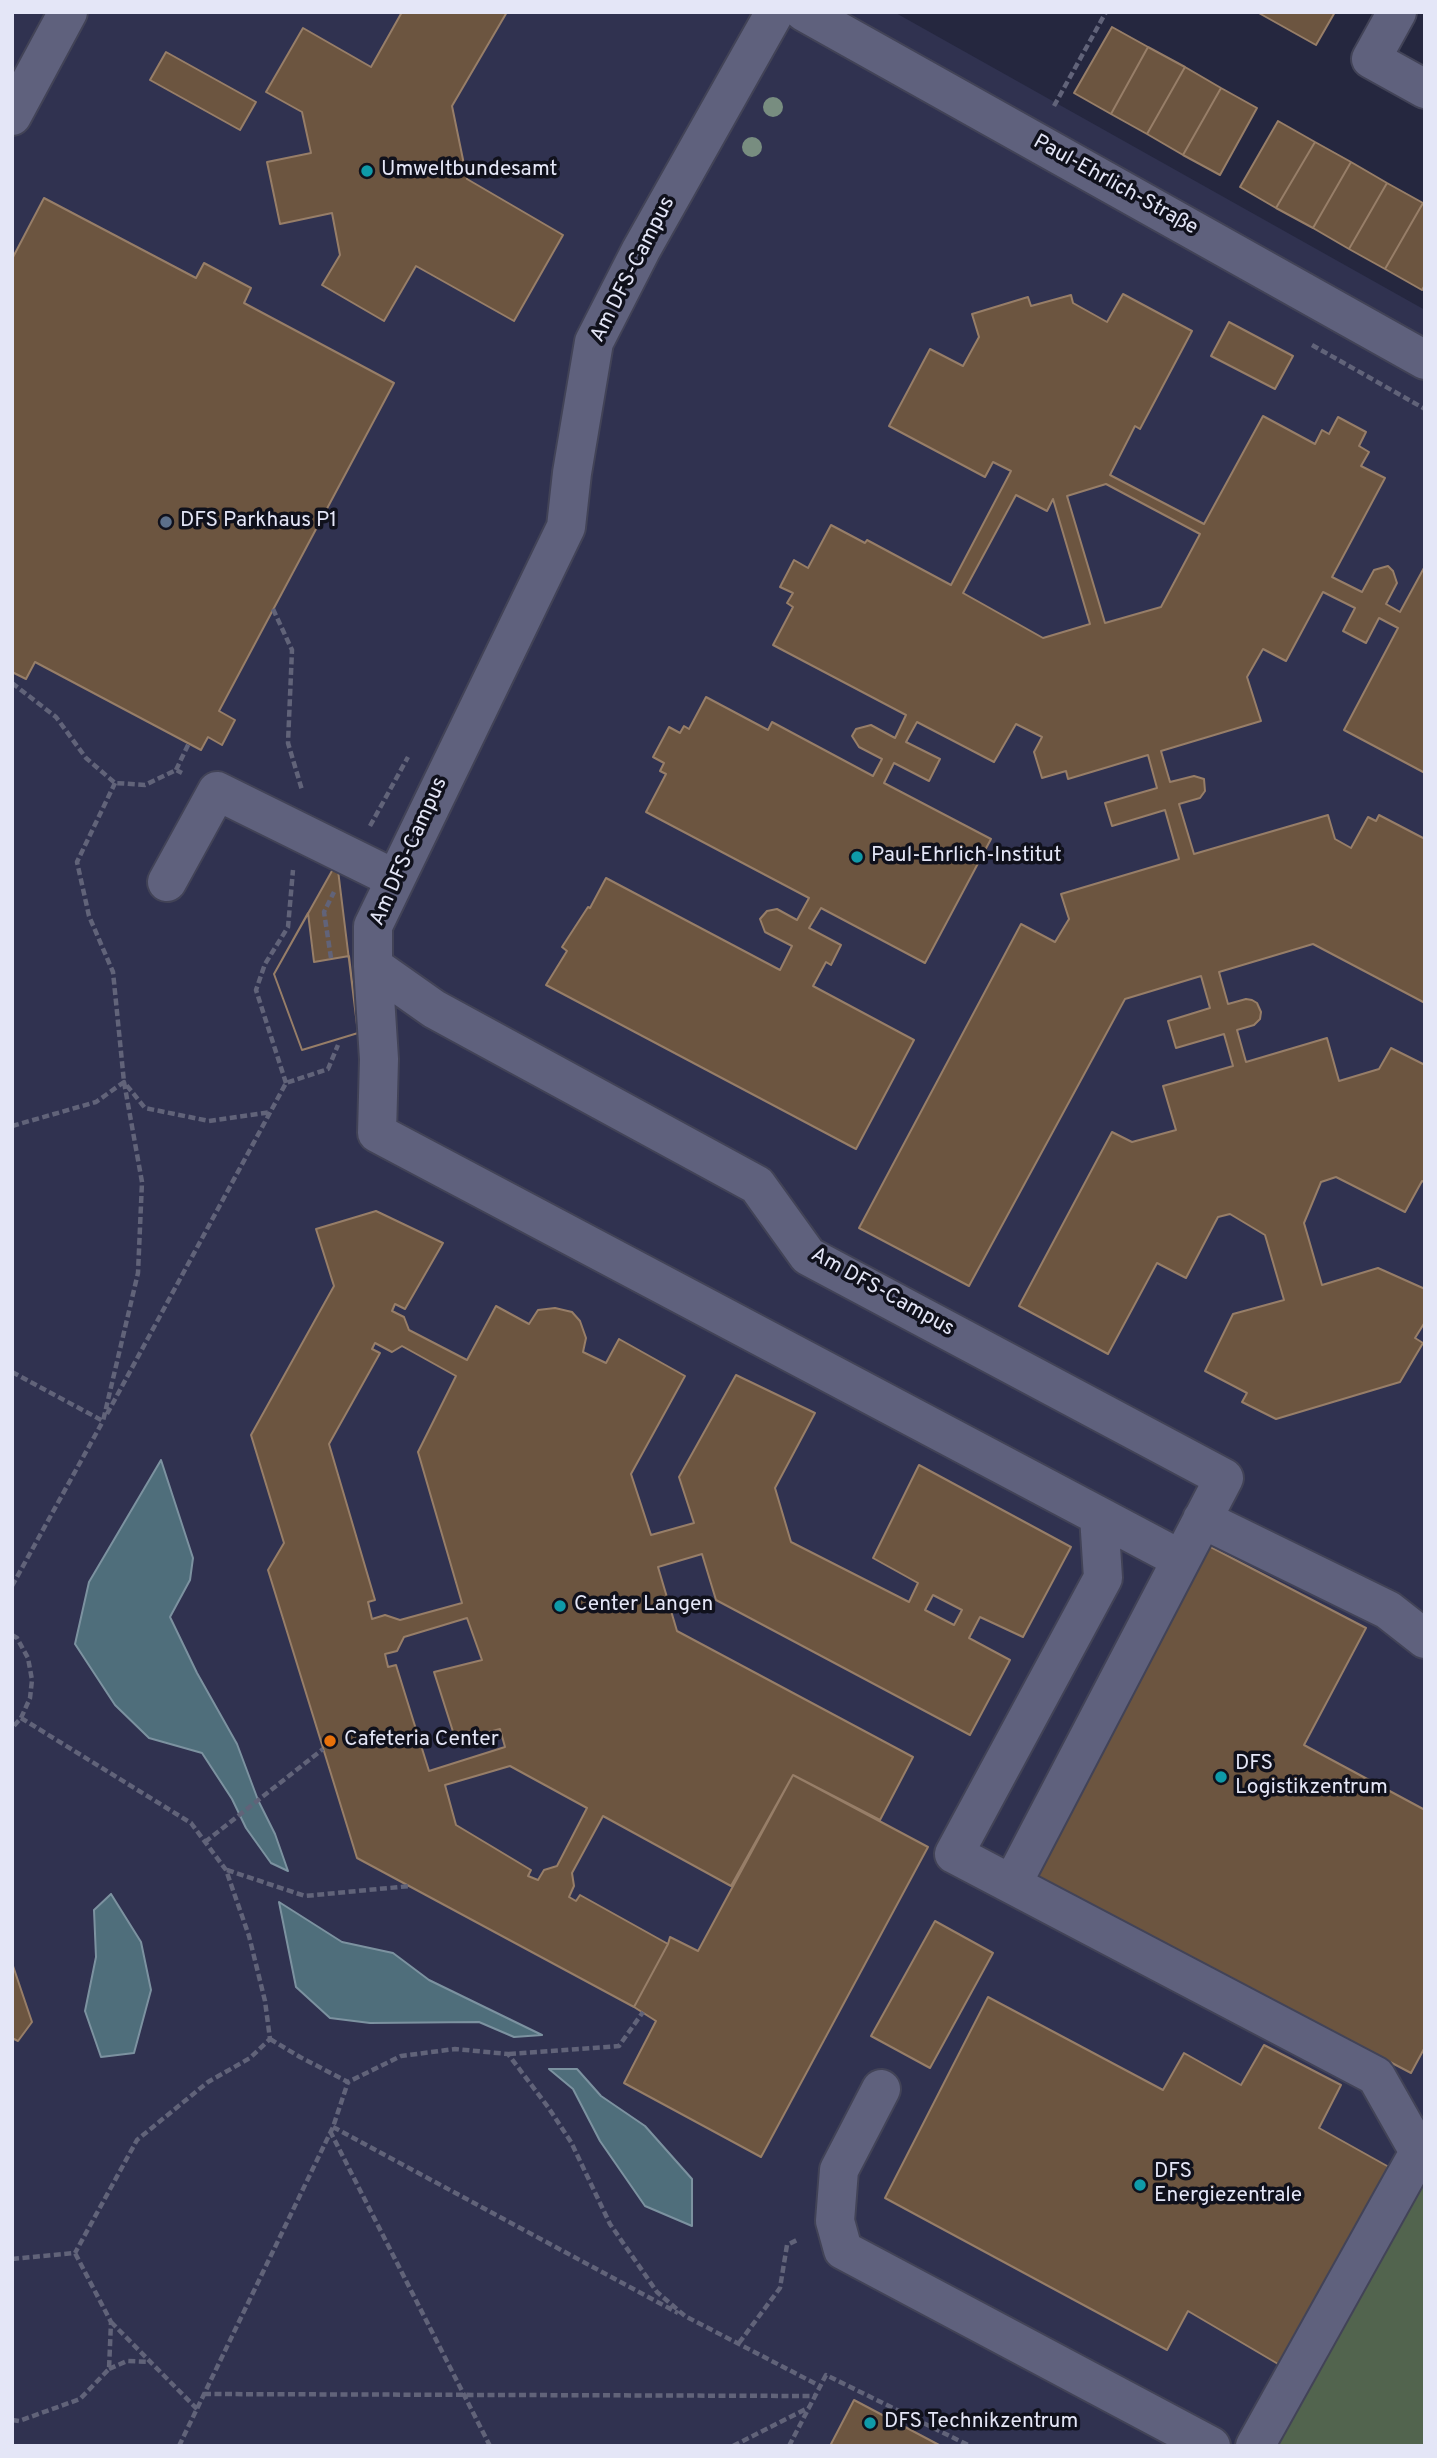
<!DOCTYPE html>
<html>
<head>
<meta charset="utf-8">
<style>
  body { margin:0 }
  #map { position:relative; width:1437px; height:2458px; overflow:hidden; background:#25273f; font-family:Overpass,sans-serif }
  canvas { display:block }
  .frame { position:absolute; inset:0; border:14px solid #e4e6f7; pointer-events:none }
</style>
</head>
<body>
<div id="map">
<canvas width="1437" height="2458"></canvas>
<div class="frame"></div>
</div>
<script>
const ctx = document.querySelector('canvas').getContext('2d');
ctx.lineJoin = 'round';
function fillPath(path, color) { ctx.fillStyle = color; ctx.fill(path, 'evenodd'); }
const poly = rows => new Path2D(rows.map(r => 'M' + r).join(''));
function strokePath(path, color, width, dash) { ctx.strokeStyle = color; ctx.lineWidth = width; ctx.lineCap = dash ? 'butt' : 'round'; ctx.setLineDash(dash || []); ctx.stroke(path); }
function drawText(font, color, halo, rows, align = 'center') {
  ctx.font = font + ' Overpass,sans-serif'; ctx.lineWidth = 7; ctx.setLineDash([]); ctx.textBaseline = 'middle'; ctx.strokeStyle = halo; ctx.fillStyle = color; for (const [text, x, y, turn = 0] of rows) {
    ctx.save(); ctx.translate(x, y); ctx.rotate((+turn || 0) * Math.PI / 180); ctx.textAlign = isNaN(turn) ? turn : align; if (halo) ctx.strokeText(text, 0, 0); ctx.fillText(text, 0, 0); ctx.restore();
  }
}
fillPath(poly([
  [12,12,894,12,1425,310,1425,2157,1270,2446,12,2446]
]), '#303250');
fillPath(poly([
  [1425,2155,1425,2446,1269,2446]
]), '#52644e');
const water = poly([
  [161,1460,193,1558,190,1580,170,1617,197,1673,237,1744,258,1800,275,1834,288,1871,271,1863,246,1828,232,1799,202,1753,149,1738,115,1705,75,1644,89,1582,161,1460],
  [111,1894,141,1942,151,1990,134,2053,101,2057,85,2011,96,1957,94,1910,111,1894],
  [279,1902,342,1942,393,1953,429,1980,542,2035,514,2037,479,2022,370,2023,330,2018,296,1987,279,1902],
  [549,2069,577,2069,601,2096,645,2126,692,2179,692,2226,645,2206,600,2141,573,2089,549,2069]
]);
fillPath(water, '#4f6e7b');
strokePath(water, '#7c92a0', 2);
const building = poly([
  [402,12,507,12,452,106,467,179,563,235,514,321,416,266,384,321,322,285,340,255,332,213,280,224,267,162,311,153,302,112,266,92,303,28,371,67,402,12],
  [1257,12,1335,12,1316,45,1257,12],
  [1112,27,1148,47,1111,114,1074,93,1112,27],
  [1148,47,1185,67,1147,134,1111,114,1148,47],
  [166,52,256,102,240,130,150,80,166,52],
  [1185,67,1221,88,1183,155,1147,134,1185,67],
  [1221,88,1257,108,1220,175,1183,155,1221,88],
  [1278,121,1315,142,1276,208,1240,187,1278,121],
  [1315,142,1351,162,1313,228,1276,208,1315,142],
  [1351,162,1387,183,1349,249,1313,228,1351,162],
  [1387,183,1423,203,1385,269,1349,249,1387,183],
  [44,198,196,278,204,263,251,288,244,303,394,383,219,711,235,720,222,745,208,737,201,750,35,662,26,679,12,672,12,259,44,198],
  [1423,203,1425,204,1425,285,1422,290,1385,269,1423,203],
  [1123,294,1192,331,1140,429,1135,426,1110,475,1204,524,1263,416,1315,444,1322,430,1329,434,1338,417,1366,432,1359,446,1369,452,1361,466,1385,478,1332,577,1362,592,1374,570,1388,566,1393,571,1397,583,1386,604,1400,612,1425,566,1425,773,1344,730,1398,628,1379,618,1366,643,1343,631,1355,608,1323,592,1286,661,1263,649,1247,677,1261,721,1161,751,1170,782,1194,776,1204,779,1205,791,1200,798,1179,804,1194,854,1328,815,1335,839,1351,848,1368,817,1376,821,1379,815,1425,839,1425,1003,1313,944,1219,972,1228,1004,1246,999,1252,1000,1257,1003,1261,1012,1260,1019,1254,1025,1237,1030,1246,1062,1327,1038,1339,1081,1379,1069,1391,1048,1425,1065,1425,1182,1422,1181,1405,1212,1336,1177,1321,1182,1304,1223,1322,1285,1378,1268,1425,1289,1425,1322,1415,1338,1423,1343,1400,1382,1276,1419,1242,1402,1247,1393,1205,1371,1233,1314,1284,1300,1265,1235,1230,1214,1218,1217,1186,1278,1157,1263,1108,1354,1019,1306,1112,1132,1132,1142,1176,1130,1163,1086,1233,1066,1224,1034,1176,1048,1168,1021,1210,1008,1201,976,1125,999,969,1286,859,1228,1021,924,1055,942,1069,919,1061,894,1179,859,1165,810,1112,826,1105,803,1157,788,1148,755,1068,779,1066,771,1042,778,1034,752,1042,737,1016,724,994,762,917,722,906,742,940,759,929,781,894,763,884,783,991,839,925,963,821,908,809,928,841,945,831,965,826,962,813,986,914,1040,856,1149,546,985,567,951,562,947,588,907,590,908,606,878,780,970,792,946,765,932,760,919,767,911,777,909,797,920,809,898,646,812,666,774,660,771,664,763,653,757,669,727,680,733,684,726,689,729,706,697,768,730,772,722,873,776,882,759,859,747,852,736,856,729,871,725,895,738,906,715,773,645,793,607,787,603,793,593,780,587,794,560,808,568,831,525,865,543,867,540,951,585,1011,471,993,462,985,477,889,426,930,349,963,366,979,337,972,314,1028,297,1031,306,1071,295,1073,303,1107,322,1123,294],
  [1106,484,1200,534,1161,607,1105,623,1067,496,1106,484],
  [1016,495,1047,511,1053,499,1090,624,1043,638,963,593,1016,495],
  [1229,322,1293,356,1275,389,1211,356,1229,322],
  [337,862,358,1033,302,1050,274,974,337,862],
  [308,913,314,962,349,956,358,1033,302,1050,274,974,308,913],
  [376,1211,443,1243,405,1309,395,1304,392,1311,404,1317,409,1330,467,1360,496,1306,529,1324,538,1310,555,1308,572,1312,580,1321,586,1338,583,1352,606,1363,619,1339,685,1376,631,1474,651,1535,694,1523,679,1477,736,1375,815,1413,775,1488,791,1542,909,1602,918,1583,873,1558,919,1465,1071,1547,1023,1637,980,1617,969,1638,1010,1660,970,1735,716,1600,702,1554,658,1567,677,1631,913,1757,880,1820,793,1775,731,1886,603,1816,572,1873,574,1886,569,1897,576,1901,580,1895,668,1944,634,2007,357,1858,268,1570,284,1543,251,1435,334,1286,316,1229,376,1211],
  [375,1343,392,1352,402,1346,456,1376,418,1452,462,1603,400,1620,385,1615,372,1619,368,1602,375,1600,329,1444,380,1353,372,1349,375,1343],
  [933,1595,962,1610,954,1625,925,1610,933,1595],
  [467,1618,482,1660,434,1672,456,1741,500,1729,505,1747,429,1771,396,1665,388,1667,385,1654,397,1651,404,1637,467,1618],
  [510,1766,587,1808,557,1866,544,1870,538,1880,528,1876,531,1870,456,1825,445,1785,510,1766],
  [1203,1543,1366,1628,1304,1745,1425,1810,1425,2047,1411,2073,1027,1871,1203,1543],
  [793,1775,928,1847,761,2157,624,2083,656,2021,634,2007,668,1944,670,1937,698,1951,793,1775],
  [935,1921,993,1953,930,2068,871,2036,935,1921],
  [12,1963,32,2022,18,2041,12,2038,12,1963],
  [988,1997,1163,2090,1184,2053,1241,2085,1264,2045,1341,2085,1319,2128,1396,2171,1290,2371,1188,2311,1167,2350,885,2198,988,1997],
  [854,2400,941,2446,830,2446,854,2400]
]);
fillPath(building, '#6c5540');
strokePath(building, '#977e68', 2);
const minor = poly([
  [775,12,641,250,594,342,572,473,566,527,373,926,373,966,434,1009,757,1185,808,1256,1224,1478,1012,1884],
  [804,12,1425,360],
  [1397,12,1371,59,1425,89],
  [12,116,68,12],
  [167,882,217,791,395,879],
  [373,966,379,1059,377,1133,1099,1516,1103,1578,954,1854,1376,2076,1419,2152,1255,2446],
  [1099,1516,1180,1559],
  [1202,1519,1388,1610,1425,1639],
  [881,2089,839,2170,835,2221,843,2250,1211,2446]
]);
strokePath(minor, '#424357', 42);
strokePath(poly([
  [1054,106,1106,12],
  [1312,345,1425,409],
  [273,609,292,650,288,743,302,790],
  [12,683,56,717,86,758,115,783,145,785,176,770,182,773],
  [176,770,189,743],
  [370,826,408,757],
  [331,958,324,912,334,892],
  [286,1083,256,990,265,964,288,927,293,870],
  [12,1126,96,1102,124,1082,145,1108,209,1121,271,1112],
  [12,1372,103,1421,138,1273,142,1182,124,1082,113,972,89,916,77,862,115,783],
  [107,1414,286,1083,328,1069,338,1045],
  [12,1586,103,1421],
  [12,1635,17,1638,28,1658,32,1680,30,1698,21,1718,12,1728],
  [21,1718,191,1823,226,1870,249,1936,265,2001,270,2039,250,2058,208,2082,137,2140,75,2253],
  [205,1842,323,1749],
  [227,1870,305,1896,410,1886],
  [270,2039,300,2057,348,2082,401,2056,455,2049,508,2054,548,2107,571,2142,610,2224,657,2292,685,2316,820,2386],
  [509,2054,619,2046,643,2012],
  [333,2127,678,2313],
  [330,2131,490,2446],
  [12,2259,75,2253],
  [111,2322,197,2409],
  [739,2343,780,2288,787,2245,799,2239],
  [109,2369,127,2361,151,2362],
  [204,2394,816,2396],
  [12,2420,19,2421,80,2399,109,2369,111,2322,75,2253],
  [179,2446,333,2127,348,2082],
  [733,2446,810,2407],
  [789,2446,826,2375,970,2446]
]), '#616379', 4.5, [7, 3.5]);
strokePath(minor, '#5f617d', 38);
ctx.fillStyle = '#788d80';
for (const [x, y] of [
  [773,107],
  [752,147]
]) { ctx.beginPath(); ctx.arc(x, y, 10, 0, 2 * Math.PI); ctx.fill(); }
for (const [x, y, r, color] of [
  [367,171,7,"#0f9aa8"],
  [166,522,7,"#5c6f8a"],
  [857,857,7,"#0f9aa8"],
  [560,1606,7,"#0f9aa8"],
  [330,1741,7,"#e8710a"],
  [1221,1777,7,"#0f9aa8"],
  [1140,2185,7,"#0f9aa8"],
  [870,2423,7,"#0f9aa8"]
]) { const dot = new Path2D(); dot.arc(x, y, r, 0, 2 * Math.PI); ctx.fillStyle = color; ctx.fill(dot); strokePath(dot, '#10111c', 2.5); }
drawText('21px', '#e4e6f7', '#10111c', [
  ["Umweltbundesamt",381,171],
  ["DFS Parkhaus P1",180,522],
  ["Paul-Ehrlich-Institut",871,857],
  ["Center Langen",574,1606],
  ["Cafeteria Center",344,1741],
  ["DFS",1235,1765],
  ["Logistikzentrum",1235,1789],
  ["DFS",1154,2173],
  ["Energiezentrale",1154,2197],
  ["DFS Technikzentrum",884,2423]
], 'left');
drawText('21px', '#e4e6f7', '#10111c', [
  ["Paul-Ehrlich-Straße",1115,186,29],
  ["Am DFS-Campus",634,270,-63],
  ["Am DFS-Campus",410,852,-66],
  ["Am DFS-Campus",882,1293,29]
]);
</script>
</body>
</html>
